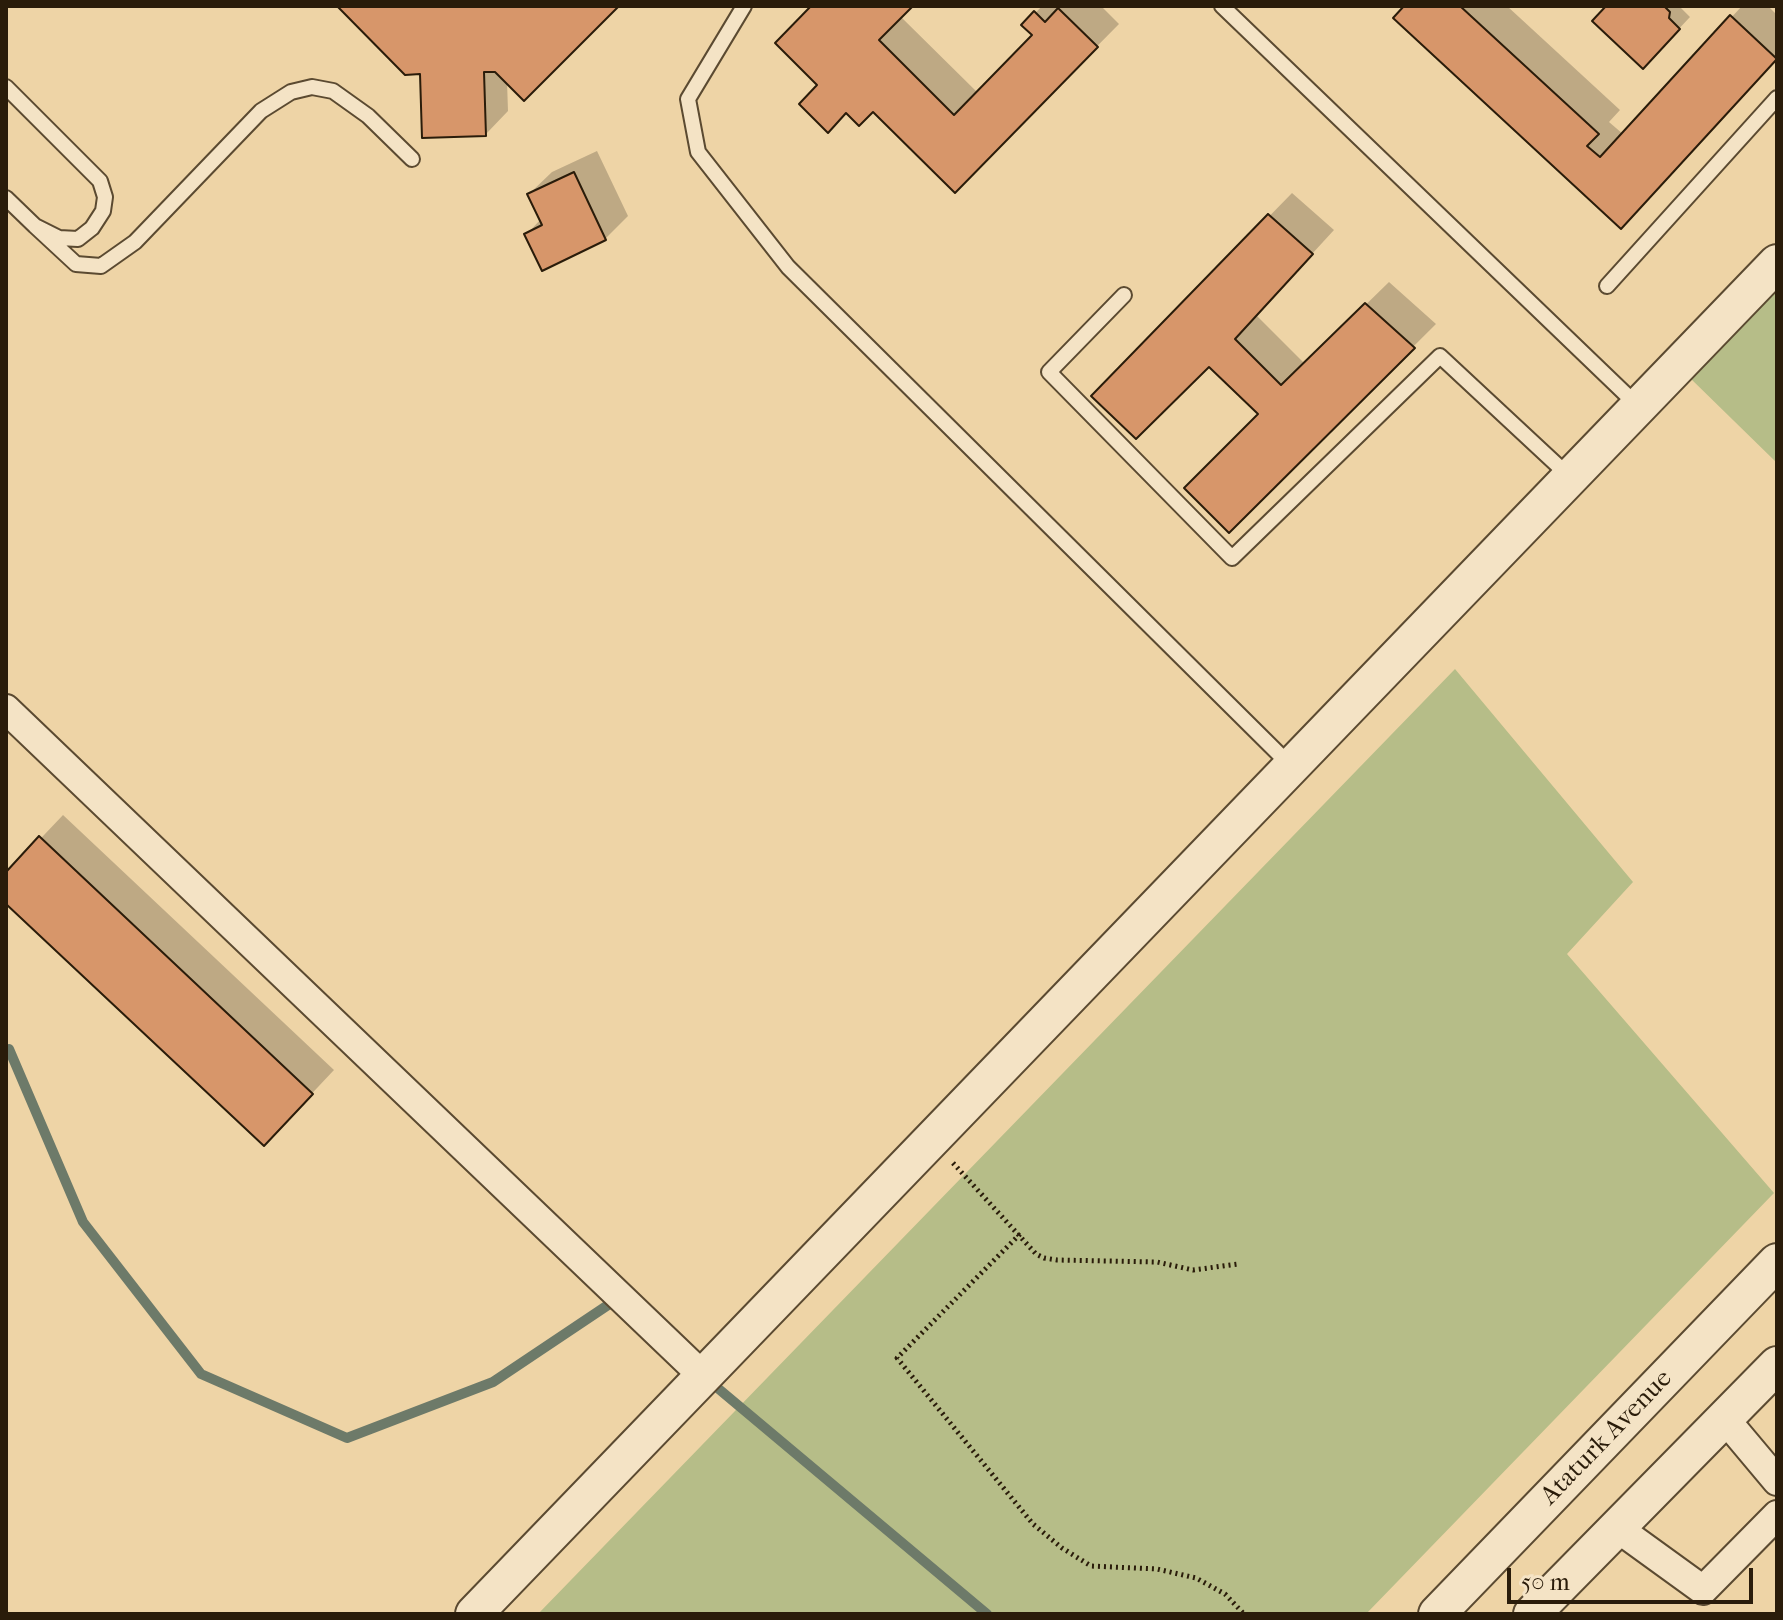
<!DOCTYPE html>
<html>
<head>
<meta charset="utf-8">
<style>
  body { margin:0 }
  #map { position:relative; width:1783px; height:1620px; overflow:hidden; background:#eed4a6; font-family:"IM FELL French Canon",serif }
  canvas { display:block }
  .frame { position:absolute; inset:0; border:8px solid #2a1c0a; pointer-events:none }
  .scale { position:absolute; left:1507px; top:1568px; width:246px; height:36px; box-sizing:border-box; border:4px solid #2a1c0a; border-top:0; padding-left:10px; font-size:24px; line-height:28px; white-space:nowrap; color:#2a1c0a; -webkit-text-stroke:6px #f4e3c5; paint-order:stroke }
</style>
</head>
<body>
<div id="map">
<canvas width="1783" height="1620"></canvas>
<div class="frame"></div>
<div class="scale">50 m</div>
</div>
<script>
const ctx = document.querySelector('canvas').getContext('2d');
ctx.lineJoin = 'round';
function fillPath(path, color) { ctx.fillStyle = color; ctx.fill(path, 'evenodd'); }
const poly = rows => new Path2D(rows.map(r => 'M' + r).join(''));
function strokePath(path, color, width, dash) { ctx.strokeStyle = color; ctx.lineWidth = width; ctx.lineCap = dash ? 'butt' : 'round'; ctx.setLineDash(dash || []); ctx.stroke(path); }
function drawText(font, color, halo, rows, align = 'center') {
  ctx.font = font + ' "IM FELL French Canon",serif'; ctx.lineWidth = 8; ctx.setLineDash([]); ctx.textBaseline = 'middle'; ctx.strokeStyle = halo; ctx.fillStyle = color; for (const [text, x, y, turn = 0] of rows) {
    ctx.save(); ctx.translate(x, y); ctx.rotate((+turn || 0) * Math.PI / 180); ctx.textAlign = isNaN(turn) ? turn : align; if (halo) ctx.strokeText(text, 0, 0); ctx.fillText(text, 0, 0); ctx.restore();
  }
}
fillPath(poly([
  [1777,287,1777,463,1689,377],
  [1455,669,1633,882,1567,954,1774,1193,1366,1614,538,1614]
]), '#b6bd88');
fillPath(poly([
  [340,6,616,6,507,81,508,111,486,134,422,72],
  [814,6,910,6,900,16,978,93,1035,35,1024,25,1042,6,1101,6,1119,24,955,190,873,109,820,85],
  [1407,6,1507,6,1620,110,1609,122,1623,134,1742,6,1768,6,1777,15,1777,59,1644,204],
  [1609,6,1679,6,1690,17,1643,67],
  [597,151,628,216,605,239,527,234,541,219,529,194,552,172],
  [1292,193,1334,230,1256,315,1305,364,1389,282,1436,324,1229,530,1261,414,1209,364,1094,396],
  [63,815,334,1070,286,1121,6,901,6,875]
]), '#0003');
strokePath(poly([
  [6,1054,9,1049,83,1222,201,1374,347,1438,493,1382,614,1301,619,1306],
  [708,1380,987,1614]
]), '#6d7a69', 10);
const building = poly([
  [337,6,619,6,524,101,495,72,484,72,486,136,422,138,420,74,405,75,337,6],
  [811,6,913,6,879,40,954,115,1032,35,1021,25,1034,11,1045,22,1058,8,1098,47,955,193,873,112,859,126,846,113,828,133,799,104,817,85,775,43,811,6],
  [1404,6,1460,6,1599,134,1587,146,1600,157,1730,15,1777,59,1621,229,1393,18,1404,6],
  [1606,6,1664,6,1670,12,1669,18,1680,29,1643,69,1592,21,1606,6],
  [574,172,606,240,542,271,524,234,542,225,527,194,574,172],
  [1268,214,1313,254,1235,339,1281,385,1365,303,1415,348,1229,533,1184,488,1258,414,1209,367,1136,439,1091,396,1268,214],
  [39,836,313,1094,264,1146,6,904,6,872,39,836]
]);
fillPath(building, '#d7966a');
strokePath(building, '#2a1c0a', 2);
const service = poly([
  [744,6,688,99,698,152,788,267,1291,766],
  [1222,6,1638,406],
  [6,87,100,181,105,197,103,211,92,228,78,239,59,238,35,226,6,198],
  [35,226,76,264,101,266,135,242,261,111,291,92,312,87,333,91,368,116,412,159],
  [1607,286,1777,98],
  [1124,295,1049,372,1232,558,1440,356,1570,477]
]);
const minor = poly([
  [6,709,702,1375],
  [1725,1419,1777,1481],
  [1616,1527,1703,1590,1777,1515]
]);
const tertiary = poly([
  [474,1614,1777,263],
  [1437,1614,1777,1262],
  [1532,1614,1777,1365]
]);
strokePath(service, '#5b4a31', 18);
strokePath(minor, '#5b4a31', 32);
strokePath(tertiary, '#5b4a31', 40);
strokePath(poly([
  [953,1163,1036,1254,1044,1258,1057,1260,1157,1262,1193,1270,1238,1264],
  [1020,1234,897,1358,1033,1524,1062,1548,1091,1566,1157,1569,1196,1578,1225,1594,1244,1614]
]), '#2a1c0a', 5, [2, 4]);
strokePath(service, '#f4e3c5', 14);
strokePath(minor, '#f4e3c5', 28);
strokePath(tertiary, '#f4e3c5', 36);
drawText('26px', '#2a1c0a', '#f4e3c5', [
  ["Ataturk Avenue",1607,1438,-46]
]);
</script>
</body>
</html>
